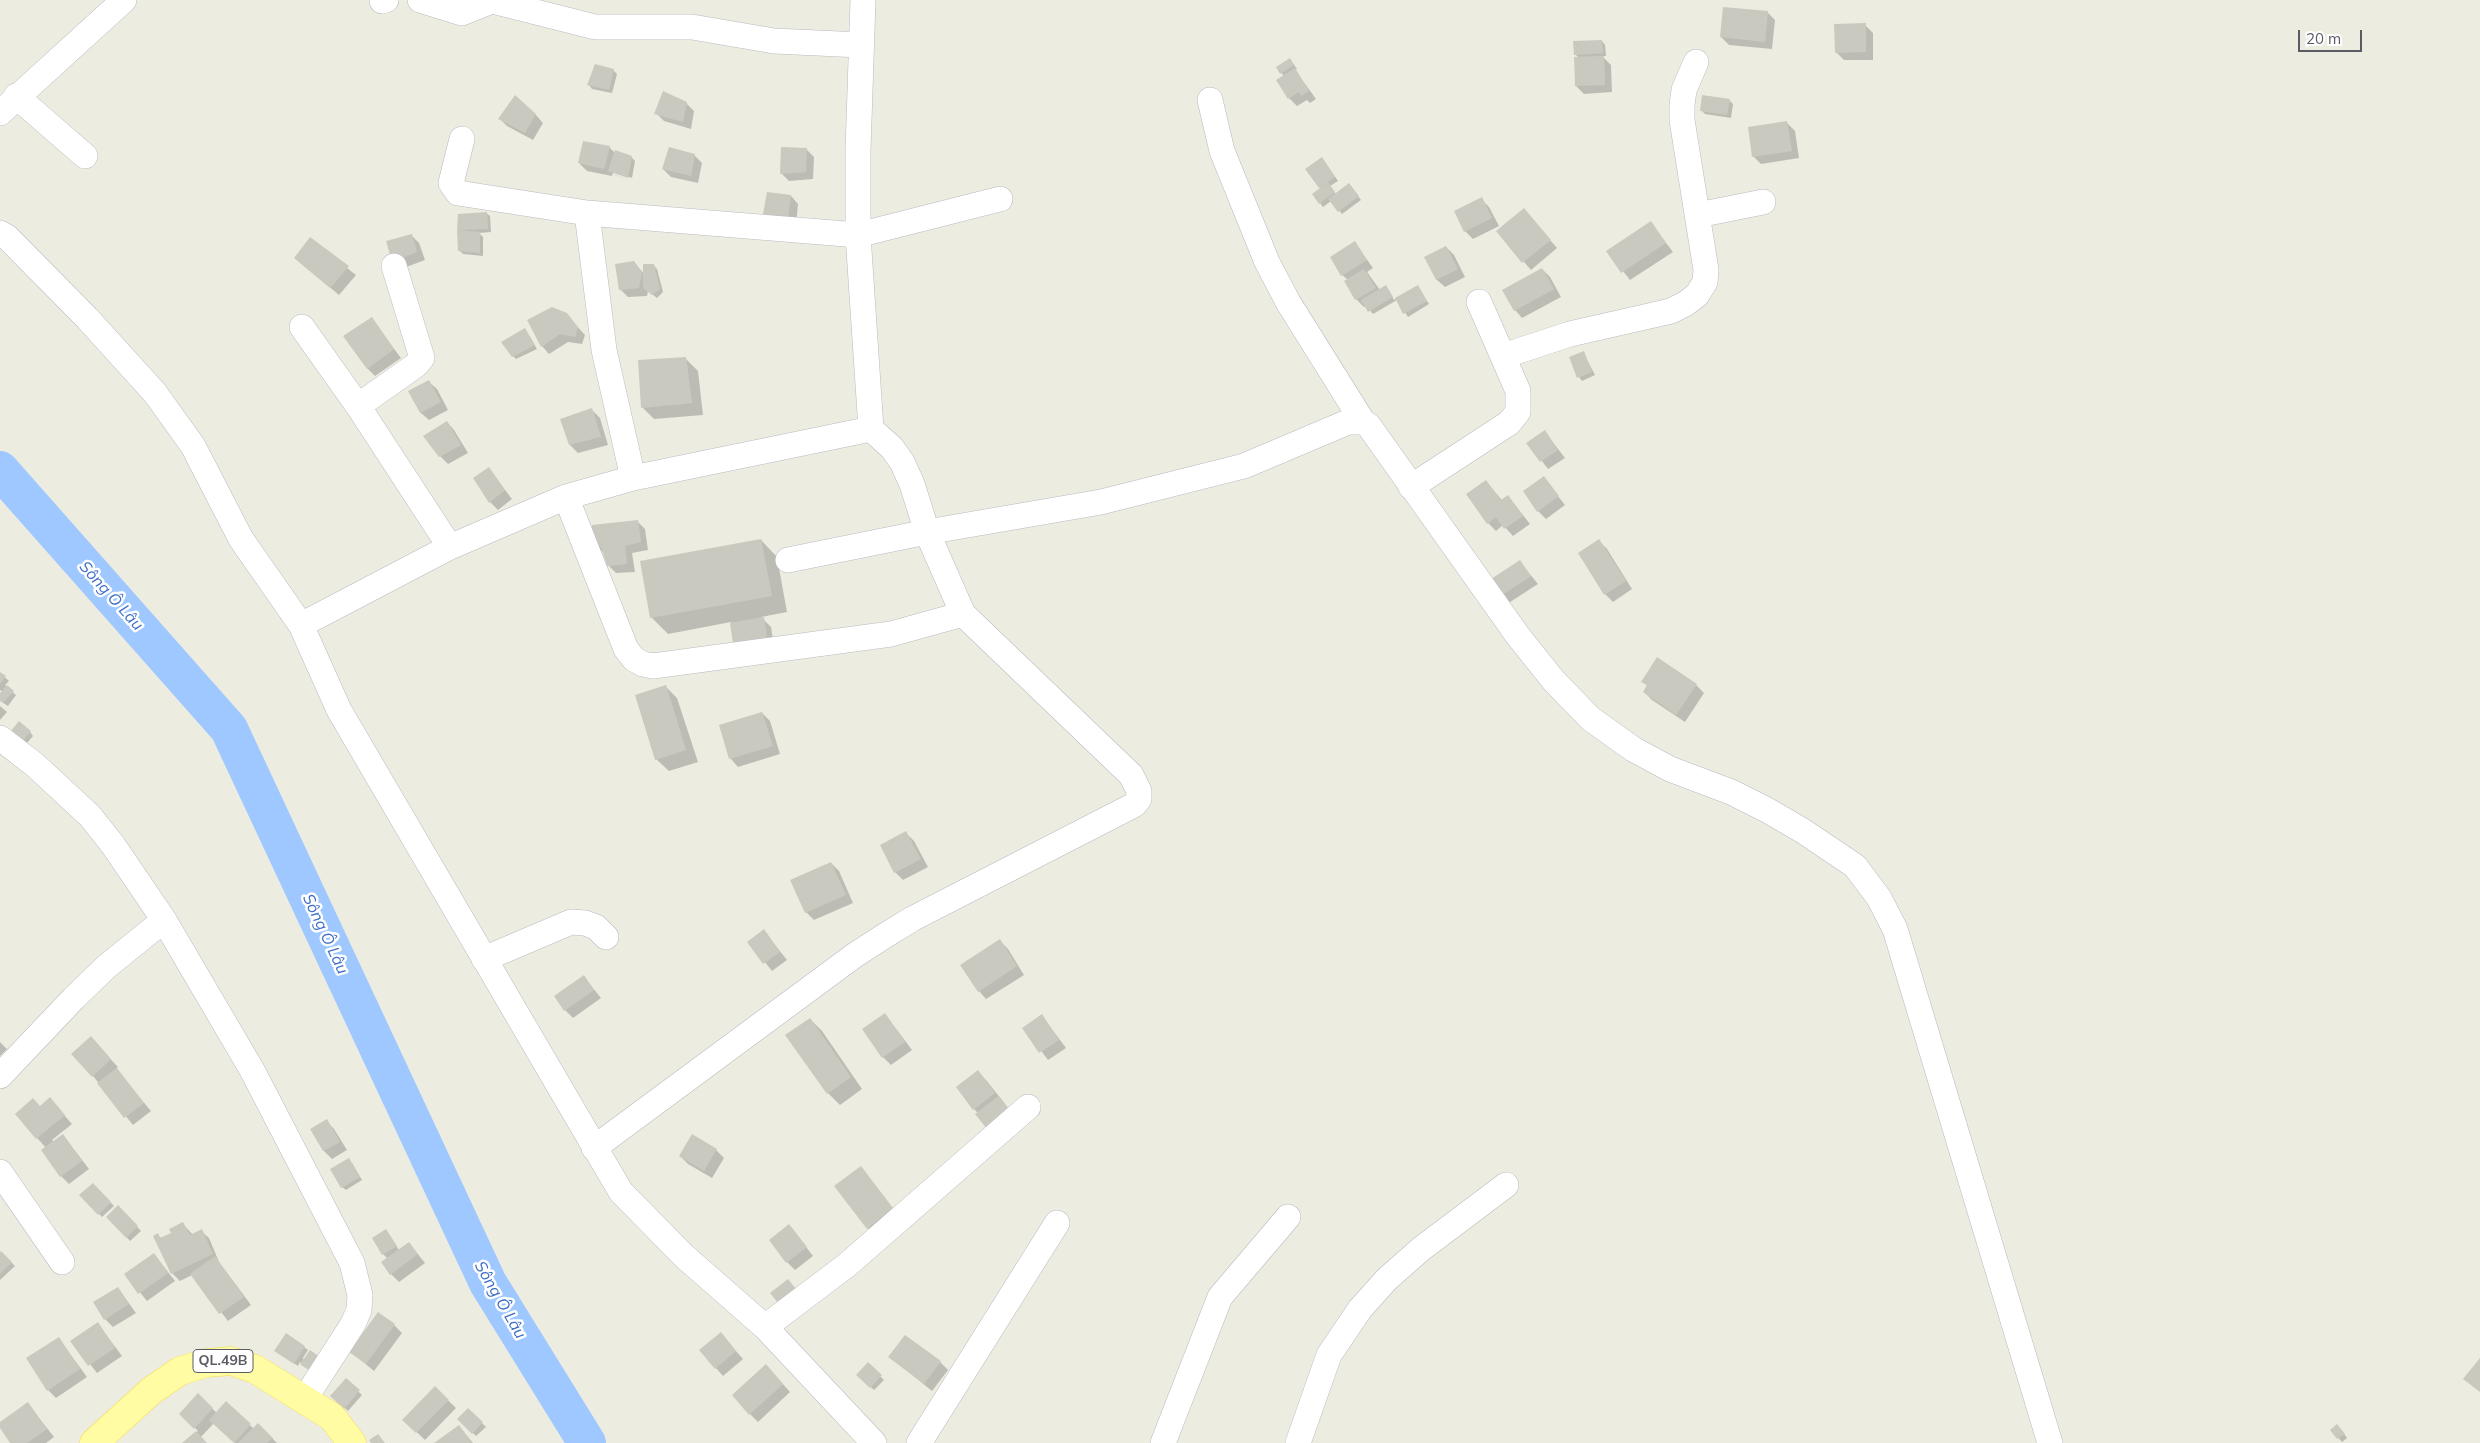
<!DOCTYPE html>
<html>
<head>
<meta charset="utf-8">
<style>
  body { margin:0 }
  #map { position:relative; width:2480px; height:1443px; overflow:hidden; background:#edece1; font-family:Mulish,sans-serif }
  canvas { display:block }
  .scale { position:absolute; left:2298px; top:30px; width:64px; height:22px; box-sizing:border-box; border:2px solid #595c62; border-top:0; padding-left:6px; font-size:15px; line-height:18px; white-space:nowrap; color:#595c62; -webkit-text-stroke:4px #fff; paint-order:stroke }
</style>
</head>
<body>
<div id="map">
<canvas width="2480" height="1443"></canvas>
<div class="scale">20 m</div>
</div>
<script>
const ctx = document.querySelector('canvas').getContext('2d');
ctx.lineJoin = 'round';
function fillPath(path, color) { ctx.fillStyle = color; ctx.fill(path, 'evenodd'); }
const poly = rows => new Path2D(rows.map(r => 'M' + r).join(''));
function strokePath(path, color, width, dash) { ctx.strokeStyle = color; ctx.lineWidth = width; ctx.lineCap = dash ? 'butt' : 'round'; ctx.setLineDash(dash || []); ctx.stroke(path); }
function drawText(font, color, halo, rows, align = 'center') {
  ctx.font = font + ' Mulish,sans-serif'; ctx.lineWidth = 5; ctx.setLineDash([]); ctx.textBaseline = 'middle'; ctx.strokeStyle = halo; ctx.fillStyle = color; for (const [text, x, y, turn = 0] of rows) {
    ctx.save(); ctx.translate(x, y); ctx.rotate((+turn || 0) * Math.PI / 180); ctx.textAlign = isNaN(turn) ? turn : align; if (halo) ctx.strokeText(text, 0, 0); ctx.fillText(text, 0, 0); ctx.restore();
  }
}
fillPath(poly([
  [1767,12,1775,20,1772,49,1729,45,1721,37],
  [1865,25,1873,33,1873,60,1844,60,1836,52],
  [1602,41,1605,45,1606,56,1602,56,1611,65,1612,92,1584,94,1576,86,1579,58,1575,54],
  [1293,63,1297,69,1295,70,1316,99,1310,103,1307,100,1297,106,1289,98,1284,76,1277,68],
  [613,70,617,74,612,93,592,89,589,85],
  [1729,100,1733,104,1731,118,1705,114,1701,110],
  [686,103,694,111,691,129,664,121,656,113],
  [536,115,543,123,533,140,507,126,500,119],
  [1787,123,1795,131,1799,158,1761,164,1753,156],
  [609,147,615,153,631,157,635,161,632,178,613,172,613,174,631,181,612,174,612,176,587,171,579,163],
  [806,149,814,157,813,179,789,181,781,173],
  [694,155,702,163,698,183,671,177,663,169],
  [1325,162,1338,181,1330,186,1336,194,1352,188,1361,200,1342,214,1331,201,1323,207,1320,203,1321,189,1307,169],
  [791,196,798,204,796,226,772,222,765,214],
  [1481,199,1489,207,1499,226,1473,239,1465,231],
  [1524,210,1557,248,1531,270,1498,232],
  [486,213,490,216,491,232,479,233,483,237,483,256,463,254,459,250,459,216],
  [1651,223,1673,252,1630,280,1608,252],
  [411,235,419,243,425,260,401,269,393,261],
  [310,239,356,275,339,295,295,258],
  [1355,243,1373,268,1367,272,1380,290,1389,291,1394,300,1418,287,1429,304,1408,317,1397,300,1373,314,1366,306,1364,307,1356,299,1346,281,1348,280,1342,275],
  [1446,247,1454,255,1465,277,1445,287,1437,280,1426,257],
  [634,262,644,274,653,265,657,269,663,292,657,298,648,291,647,296,628,297,620,289],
  [1542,269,1550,277,1561,297,1522,318,1515,310],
  [371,318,401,358,375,376,367,368],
  [574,323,585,335,582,344,568,342,549,354,542,346],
  [525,329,537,349,516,359,513,356],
  [1583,352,1595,375,1582,381,1579,377],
  [686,359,698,371,703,415,654,419,642,407],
  [429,382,437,389,448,410,429,420,421,413,410,392],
  [592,410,600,418,608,445,578,453,570,445],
  [447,422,454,430,468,453,448,464,440,456],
  [1545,432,1565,458,1548,469,1528,443],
  [489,469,512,499,498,510,490,502],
  [1544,478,1565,505,1546,519,1538,511],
  [1486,482,1502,500,1508,496,1530,524,1513,536,1503,525,1496,531,1488,523],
  [637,521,645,529,648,550,632,553,635,572,616,573,608,565,604,553,593,544],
  [761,540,777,557,787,612,761,617,771,627,775,652,736,650,731,622,668,634,651,617],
  [1599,541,1607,549,1632,589,1613,602,1605,594],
  [1520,562,1538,584,1507,604,1500,596],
  [0,673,9,681,5,685,16,695,8,706,0,701,3,692,0,690],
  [1643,681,1696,685,1704,693,1685,722,1652,700,1644,692,1648,687],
  [665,686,677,698,698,762,669,771,656,759],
  [0,706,7,712,0,720],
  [762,713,770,721,780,754,738,767,731,759,721,726],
  [30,732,33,736,27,743,17,734],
  [906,833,914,841,928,867,903,880,895,872],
  [831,863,839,871,853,903,814,920,806,912],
  [764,931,787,960,772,971,749,942],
  [1000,941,1008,949,1024,975,986,999,979,991],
  [584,977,601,998,573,1018,565,1010],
  [885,1014,912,1050,891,1065,883,1057],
  [1042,1016,1066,1048,1048,1060,1024,1028],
  [810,1019,822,1031,862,1089,840,1105,828,1093],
  [0,1042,7,1049,0,1056],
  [98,1046,118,1067,116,1069,151,1111,133,1125,93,1076],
  [978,1072,986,1080,1017,1119,978,1113,974,1109,958,1088],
  [50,1099,72,1124,52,1140,54,1142,63,1135,89,1169,69,1184,61,1176,46,1148,16,1114,40,1107],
  [326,1121,334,1129,347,1150,332,1159,324,1151,311,1130],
  [692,1136,716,1150,724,1158,712,1178,688,1164,680,1156],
  [352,1163,362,1180,346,1190,342,1187],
  [866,1174,896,1214,876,1236,868,1228],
  [93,1184,114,1206,102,1217,81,1195],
  [118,1207,141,1231,130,1241,108,1217],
  [183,1224,193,1235,201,1231,209,1238,219,1262,251,1305,228,1321,192,1275,180,1281,172,1273,158,1235,162,1239,172,1233],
  [386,1231,399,1250,409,1243,425,1263,399,1282,391,1274,388,1259,383,1254],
  [796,1234,813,1256,795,1270,787,1262],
  [1,1252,15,1266,0,1280,0,1254],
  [154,1254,175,1281,147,1301,126,1275],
  [118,1288,136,1313,113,1327,105,1319],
  [98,1324,122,1356,97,1373,72,1341],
  [394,1325,402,1333,374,1371,351,1352],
  [721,1334,743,1359,723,1376,716,1368],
  [59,1339,87,1377,56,1398,48,1390],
  [304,1347,308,1350,303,1358,305,1367,300,1362,298,1366,276,1351],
  [890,1357,940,1362,948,1370,932,1391],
  [868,1364,884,1380,874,1390,858,1375],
  [774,1374,790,1392,758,1422,750,1414],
  [346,1380,362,1395,348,1411,332,1396],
  [435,1388,456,1408,425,1440,404,1420],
  [198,1395,217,1413,226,1403,254,1429,258,1424,277,1443,235,1443,214,1423,201,1437,206,1443,184,1443,198,1431,181,1414],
  [28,1404,54,1437,46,1443,12,1443,0,1426],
  [468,1410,486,1427,476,1436,459,1419],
  [459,1426,473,1443,436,1443],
  [2341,1429,2347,1438,2342,1442,2331,1430]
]), '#0003');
strokePath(poly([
  [0,470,229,729,488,1283,587,1443]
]), '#9ec8ff', 38);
fillPath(poly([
  [1723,7,1768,11,1765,42,1720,37],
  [1866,23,1866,52,1835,53,1834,24],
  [1602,40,1603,53,1574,55,1573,41],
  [1604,56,1605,85,1575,86,1574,57],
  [1290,58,1294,65,1280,74,1276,67],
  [595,64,614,69,609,90,587,85],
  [1295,68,1309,91,1301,96,1299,92,1288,99,1276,80],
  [663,91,687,102,683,122,654,114],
  [515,95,536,114,525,133,498,119],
  [1702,95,1730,99,1727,115,1700,111],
  [1787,121,1792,151,1752,157,1748,127],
  [583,141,610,146,604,169,578,163],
  [669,147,695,154,691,176,662,169],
  [781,147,807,148,806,172,780,174],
  [615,150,632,156,628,178,608,171],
  [1322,157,1335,177,1319,188,1305,169],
  [1328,182,1335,192,1319,204,1312,194],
  [1349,183,1359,196,1338,212,1328,199],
  [767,192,791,195,788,219,763,214],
  [1482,197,1492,218,1464,232,1454,211],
  [1524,208,1551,240,1522,263,1496,231],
  [487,212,488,229,457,230,458,214],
  [1651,221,1666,243,1621,273,1606,251],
  [457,230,480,232,480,253,458,251],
  [412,234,417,252,392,262,386,241],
  [310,237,349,266,330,288,294,258],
  [1355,241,1367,260,1341,276,1330,257],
  [1446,246,1458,269,1436,280,1424,257],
  [634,261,642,273,639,288,619,290,615,264],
  [643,264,654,264,660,289,652,295,643,288],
  [1542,268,1554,289,1514,311,1502,290],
  [1364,269,1376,288,1355,300,1344,281],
  [1386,285,1393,297,1368,312,1361,300],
  [1418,285,1427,301,1403,314,1395,298],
  [552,307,567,313,578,327,575,337,560,334,541,347,527,320],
  [372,317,394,349,367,369,343,336],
  [525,328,535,345,512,357,501,342],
  [1584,351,1592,372,1577,378,1569,357],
  [686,357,692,403,641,408,638,360],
  [429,380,441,402,420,413,408,391],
  [592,408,601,437,569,445,560,419],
  [447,421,461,445,439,457,423,436],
  [1545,430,1558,450,1540,462,1526,443],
  [489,467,505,490,489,503,473,478],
  [1544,476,1559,496,1537,512,1523,491],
  [1486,480,1501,500,1508,495,1523,516,1504,529,1496,517,1487,524,1466,494],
  [638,520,641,542,625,546,627,564,607,566,601,547,591,544,592,525],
  [761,539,772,596,650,618,640,561],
  [1599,539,1626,581,1604,595,1578,553],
  [1520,560,1531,576,1499,597,1488,581],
  [764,617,768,645,734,650,730,623],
  [1657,657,1697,684,1676,715,1643,692,1647,685,1641,682],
  [0,672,6,676,0,684],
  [7,685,14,691,3,703,0,700,0,693],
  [666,685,686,750,655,760,635,695],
  [762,712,773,746,729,759,719,725],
  [19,721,31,731,23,741,11,731],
  [906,831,921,859,894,873,880,845],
  [831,862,846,895,805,913,790,880],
  [764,929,780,952,763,964,747,942],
  [1000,939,1017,966,978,992,960,965],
  [584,975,594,990,564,1011,554,996],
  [885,1013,905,1042,882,1058,862,1029],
  [1042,1014,1059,1040,1039,1053,1022,1028],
  [810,1018,851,1077,827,1094,785,1035],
  [91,1036,111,1059,92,1077,71,1054],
  [117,1068,144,1103,124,1118,97,1083],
  [978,1070,995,1093,973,1110,956,1087],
  [999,1096,1010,1111,987,1129,975,1114],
  [50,1097,65,1115,36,1139,15,1114,33,1098,40,1106],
  [327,1119,340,1142,323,1151,310,1129],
  [63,1134,82,1161,60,1177,41,1150],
  [692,1134,717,1149,704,1171,679,1156],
  [349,1158,360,1177,341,1188,330,1169],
  [861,1166,893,1208,867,1229,834,1186],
  [93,1183,111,1202,98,1215,79,1195],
  [118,1205,138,1226,126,1238,106,1217],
  [183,1222,190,1235,202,1229,213,1254,171,1274,153,1236,158,1233,160,1238,171,1233,169,1229],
  [789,1224,807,1247,786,1263,769,1240],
  [386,1229,397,1246,382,1255,372,1238],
  [409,1242,418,1254,390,1275,381,1262],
  [1,1251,12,1262,0,1274,0,1252],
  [154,1253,168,1273,138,1294,124,1274],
  [215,1256,244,1297,219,1314,190,1274],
  [788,1279,801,1295,783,1309,770,1293],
  [118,1287,129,1304,104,1320,93,1302],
  [378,1312,395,1324,366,1364,349,1352],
  [98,1322,115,1348,88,1366,70,1341],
  [721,1332,736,1351,715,1369,699,1350],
  [286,1333,305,1346,294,1364,274,1351],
  [905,1335,941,1361,924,1384,888,1357],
  [59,1337,80,1369,47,1391,26,1358],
  [310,1350,324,1360,314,1374,300,1364],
  [2480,1358,2480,1392,2463,1379],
  [868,1362,882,1375,870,1388,856,1375],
  [766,1364,783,1384,749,1415,732,1395],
  [346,1378,360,1390,344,1409,330,1396],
  [435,1386,449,1400,416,1433,402,1420],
  [198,1393,213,1408,194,1429,179,1414],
  [226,1401,251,1424,234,1443,209,1420],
  [28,1402,47,1429,27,1443,10,1443,0,1428,0,1422],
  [468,1408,483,1422,472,1434,457,1419],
  [258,1423,273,1438,267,1443,238,1443],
  [2337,1424,2345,1434,2337,1439,2330,1430],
  [459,1425,472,1443,434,1443],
  [196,1431,207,1443,182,1443],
  [378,1434,385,1443,371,1443,369,1440]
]), '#cac9c0');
const minor = poly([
  [420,0,462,13,492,1,595,27,692,27,774,41,861,45],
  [382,1,386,0],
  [16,96,85,156],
  [1210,100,1222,151,1267,262,1288,302,1363,422],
  [0,113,124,0],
  [462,139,451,183,458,193,587,213,858,235,1000,199],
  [587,213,604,350,633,478],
  [1698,215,1763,202],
  [0,233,7,237,87,318,155,393,193,446,241,539,301,625,450,547,566,497,633,478,871,429,858,235,858,151,863,0],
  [302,327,358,406,450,547],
  [1503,356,1570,334,1671,311,1685,304,1697,295,1705,282,1706,270,1682,120,1682,105,1684,90,1696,62],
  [358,406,416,365,422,358,394,266],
  [1411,487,1509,423,1518,412,1518,391,1479,302],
  [566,497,626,649,634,659,643,664,653,666,891,634,963,614],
  [788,560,927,532,1101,502,1244,466,1348,422,1363,422,1369,426,1518,636,1554,681,1591,719,1633,749,1670,769,1731,792,1767,810,1803,831,1855,866,1879,898,1895,929,2050,1443],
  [301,625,339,710,621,1192,684,1256,765,1327,874,1443],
  [0,738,35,765,90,816,113,845,164,920,252,1070,352,1263,360,1295,359,1310,353,1324,304,1400],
  [484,959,571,922,585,923,596,927,606,937],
  [0,1076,73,999,106,967,164,920],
  [594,1148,855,955,886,935,912,919,1134,805,1139,799,1139,791,1131,775,963,614,927,532,912,484,902,462,892,448,871,429],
  [0,1172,62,1262],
  [765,1327,847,1265,1028,1107],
  [919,1443,1057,1223],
  [1163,1443,1220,1297,1288,1217],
  [1298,1443,1329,1355,1360,1309,1387,1279,1421,1249,1506,1185]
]);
const major = poly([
  [94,1443,151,1391,180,1371,206,1363,231,1361,255,1369,332,1417,352,1443]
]);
strokePath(minor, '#b9bac0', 26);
strokePath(major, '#f5dc51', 29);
strokePath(minor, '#fff', 25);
strokePath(major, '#fffca3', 28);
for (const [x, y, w] of [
  [223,1361,60]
]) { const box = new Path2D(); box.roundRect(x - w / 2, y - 11.5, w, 23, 4); ctx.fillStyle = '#fff'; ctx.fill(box); strokePath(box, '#595c62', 1); }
drawText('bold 14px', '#595c62', null, [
  ["QL.49B",223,1361]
]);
drawText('italic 16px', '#3e6ec5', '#fff', [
  ["Sông Ô Lâu",111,596,48],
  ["Sông Ô Lâu",325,934,65],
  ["Sông Ô Lâu",500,1300,60]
]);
</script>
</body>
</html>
